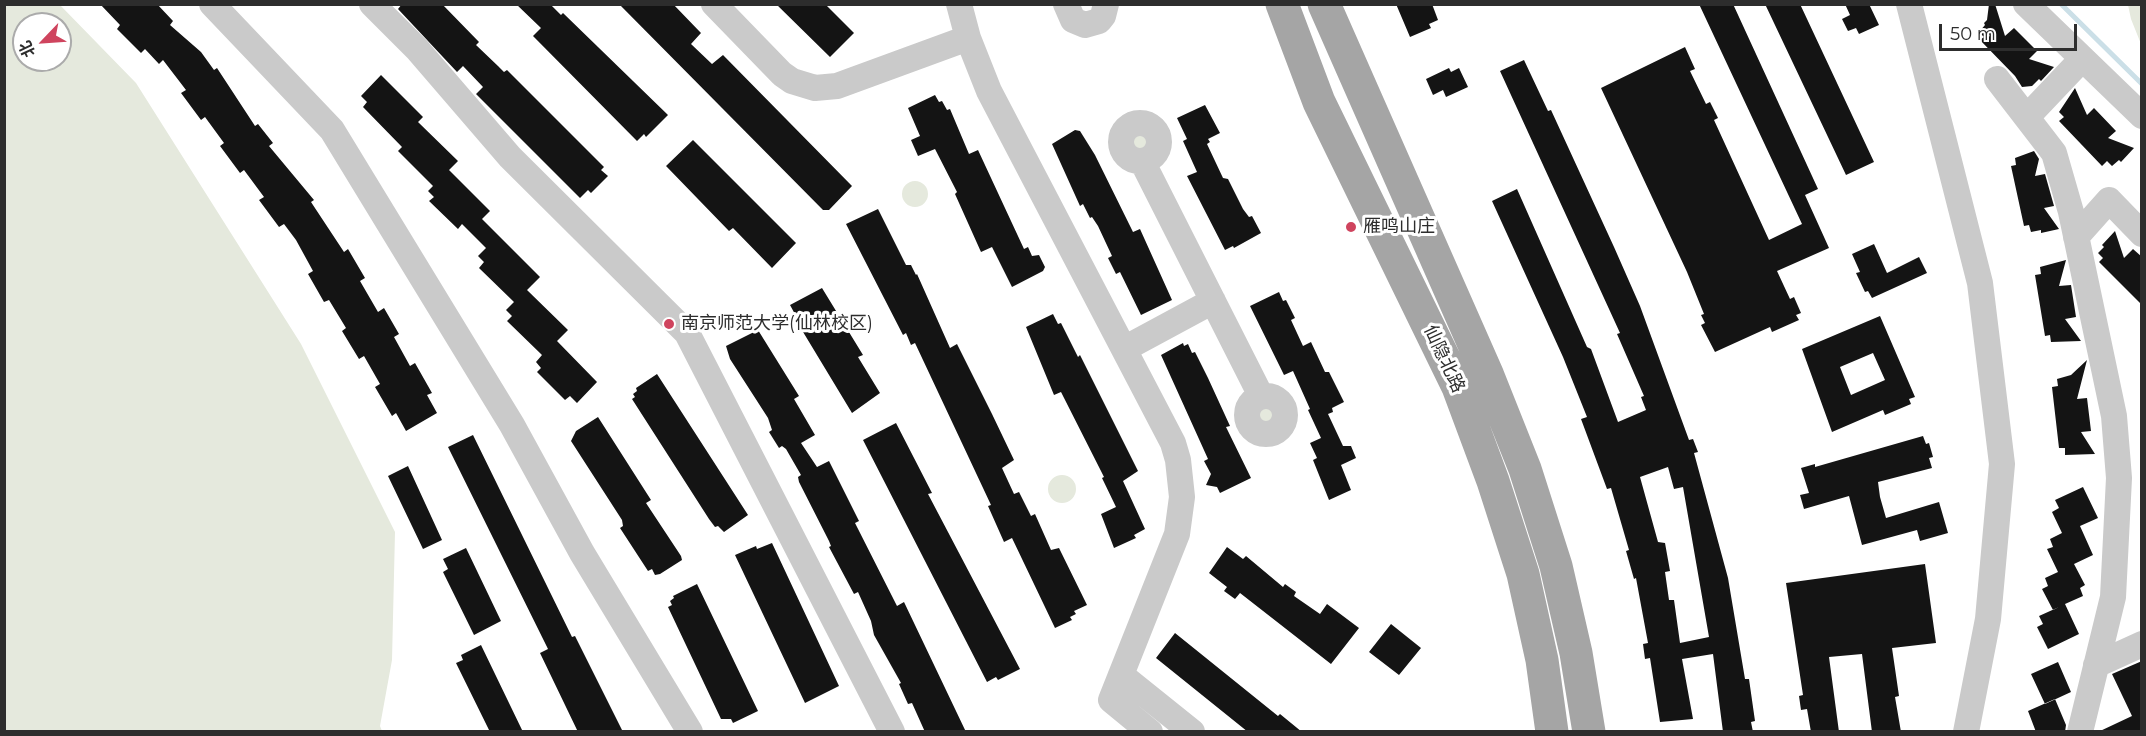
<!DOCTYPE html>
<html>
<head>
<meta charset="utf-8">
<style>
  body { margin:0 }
  #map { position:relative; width:2146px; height:736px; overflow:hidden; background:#fff; font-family:Montserrat,"Noto Sans SC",sans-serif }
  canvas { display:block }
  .frame { position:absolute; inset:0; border:6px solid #2d2d2d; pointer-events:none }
  .north { position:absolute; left:12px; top:12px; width:60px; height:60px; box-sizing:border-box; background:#fff; border:2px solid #ababab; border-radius:50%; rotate:245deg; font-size:16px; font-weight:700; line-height:24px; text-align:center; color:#2d2d2d }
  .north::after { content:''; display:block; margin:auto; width:21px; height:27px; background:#cf445e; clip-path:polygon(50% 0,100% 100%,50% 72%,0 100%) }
  .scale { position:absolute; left:1939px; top:24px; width:138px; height:27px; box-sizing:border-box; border:3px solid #2d2d2d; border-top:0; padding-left:8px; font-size:18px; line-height:21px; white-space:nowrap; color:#2d2d2d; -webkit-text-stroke:4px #fff; paint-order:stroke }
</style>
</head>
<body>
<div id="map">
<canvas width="2146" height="736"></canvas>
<div class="frame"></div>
<div class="north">北</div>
<div class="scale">50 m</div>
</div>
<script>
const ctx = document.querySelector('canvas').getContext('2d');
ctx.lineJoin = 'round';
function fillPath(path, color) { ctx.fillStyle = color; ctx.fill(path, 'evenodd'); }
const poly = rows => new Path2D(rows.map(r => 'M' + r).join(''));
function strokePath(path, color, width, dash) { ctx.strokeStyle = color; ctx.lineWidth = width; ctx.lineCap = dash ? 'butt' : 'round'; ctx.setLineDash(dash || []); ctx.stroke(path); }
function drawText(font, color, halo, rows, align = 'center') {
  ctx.font = font + ' Montserrat,"Noto Sans SC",sans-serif'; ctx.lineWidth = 6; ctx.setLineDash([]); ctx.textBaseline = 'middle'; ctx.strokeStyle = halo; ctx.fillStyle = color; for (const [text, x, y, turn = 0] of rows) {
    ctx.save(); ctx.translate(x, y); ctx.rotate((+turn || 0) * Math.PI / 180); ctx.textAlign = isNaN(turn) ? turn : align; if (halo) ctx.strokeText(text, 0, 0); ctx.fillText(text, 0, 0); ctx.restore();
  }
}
fillPath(poly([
  [4,5,60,5,136,83,301,344,395,532,392,660,380,726,382,731,5,731],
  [24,24,60,24,60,60,24,60],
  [2128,5,2141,5,2141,44,2131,19],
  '1127 141a13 13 0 1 1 26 0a13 13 0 1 1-26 0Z',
  '902 194a13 13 0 1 1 26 0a13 13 0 1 1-26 0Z',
  '1253 415a13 13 0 1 1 26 0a13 13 0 1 1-26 0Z',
  '1048 489a14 14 0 1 1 28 0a14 14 0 1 1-28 0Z'
]), '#e5e9dd');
strokePath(poly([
  [2061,4,2142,84]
]), '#cbdfe7', 5);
fillPath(poly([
  [100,4,157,4,173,21,170,25,201,52,214,70,217,68,255,126,258,124,273,143,269,146,314,200,311,202,344,252,348,249,365,278,360,281,378,312,384,308,399,334,394,337,410,366,415,363,432,393,427,395,437,413,406,431,396,413,392,416,375,387,380,384,364,356,359,359,342,331,346,328,329,300,324,302,308,274,313,271,296,240,284,224,279,227,259,200,264,197,244,170,240,173,220,146,224,143,205,117,201,120,181,93,186,90,163,60,159,64,145,49,141,53,117,29,120,25],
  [402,4,442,4,479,42,476,45,498,66,504,72,507,70,604,167,601,170,608,176,591,193,588,190,580,198,476,94,483,87,463,66,457,72,398,9],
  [516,4,550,4,561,15,563,13,668,115,646,137,644,134,637,141,533,36,541,28],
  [619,4,673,4,701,33,691,44,712,64,723,55,852,186,829,210,823,210],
  [776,4,825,4,854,33,830,57],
  [1396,4,1432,4,1438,20,1429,24,1431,28,1410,37],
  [1699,4,1733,4,1818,189,1805,195,1829,248,1777,271,1790,299,1794,297,1801,313,1796,315,1799,320,1772,332,1770,327,1715,352,1701,325,1705,323,1701,315,1704,314,1687,272,1601,88,1685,47,1695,69,1690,71,1706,104,1710,102,1718,118,1714,120,1769,240,1802,224],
  [1765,4,1800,4,1874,162,1846,175],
  [1845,4,1869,4,1879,25,1859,34,1856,28,1848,31,1842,19,1850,15],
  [1989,4,1995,4,2005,36,2014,28,2037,51,2029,59,2054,67,2041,81,2039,79,2032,86,2022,87,2015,76,1980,40,1984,37,1979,32,1985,25,1984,23,1987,20],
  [1524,60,1548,111,1551,110,1614,247,1640,306,1689,440,1693,439,1698,452,1694,453,1728,578,1745,679,1749,679,1755,721,1751,722,1753,732,1723,732,1713,654,1682,659,1693,719,1660,722,1650,658,1645,659,1643,644,1648,643,1636,578,1634,579,1626,551,1629,550,1611,488,1607,489,1581,419,1587,417,1563,357,1492,201,1517,189,1587,347,1591,349,1618,422,1646,410,1641,397,1644,396,1617,334,1620,333,1500,71],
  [1668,467,1674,489,1683,487,1709,637,1680,643,1674,600,1669,600,1665,572,1670,571,1665,543,1658,542,1640,477],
  [1449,68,1451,72,1459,68,1468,87,1446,97,1443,90,1433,95,1426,79],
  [381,75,423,117,418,122,458,161,449,170,490,211,482,219,540,277,527,290,568,330,557,341,597,382,577,403,570,396,565,400,537,372,541,368,536,362,542,355,507,321,512,316,506,310,514,302,479,268,484,262,478,256,486,248,462,224,458,229,429,201,434,197,428,191,433,186,398,151,402,147,363,107,367,102,361,96],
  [2075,88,2087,115,2094,108,2116,131,2108,138,2134,148,2121,162,2119,160,2112,166,2107,161,2102,166,2059,121,2064,117,2059,112],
  [935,95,939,102,942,101,947,110,950,109,969,154,978,150,1024,249,1028,247,1032,256,1039,255,1045,267,1043,271,1012,287,992,247,981,252,955,194,957,192,935,149,918,156,911,140,920,136,908,108],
  [1205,105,1220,133,1208,139,1210,142,1207,144,1223,178,1228,179,1243,209,1249,217,1252,216,1261,233,1234,248,1233,246,1225,250,1187,176,1197,172,1183,141,1187,139,1177,118],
  [1075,130,1080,131,1095,155,1133,232,1140,229,1172,300,1141,315,1120,272,1116,274,1108,258,1112,256,1098,226,1092,217,1090,218,1083,204,1080,206,1052,144],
  [693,140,796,243,772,268,733,228,729,231,666,166],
  [2034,151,2039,159,2035,176,2045,174,2054,206,2044,208,2059,229,2041,233,2041,230,2031,232,2029,225,2024,226,2011,166,2016,165,2015,158],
  [878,209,906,265,911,265,916,275,917,274,950,348,957,344,992,414,1014,460,1002,468,1014,494,1019,492,1031,516,1035,514,1051,550,1059,548,1087,605,1074,611,1076,614,1070,617,1072,620,1055,628,1012,538,1004,542,988,506,991,505,915,343,911,345,906,333,903,335,846,224],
  [2115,231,2124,258,2133,249,2142,257,2142,305,2099,262,2103,258,2098,253,2104,247,2102,245],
  [1874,244,1887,273,1919,257,1927,273,1872,298,1868,291,1865,292,1856,273,1860,272,1852,254],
  [2066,260,2059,286,2071,285,2076,317,2065,319,2081,341,2051,342,2050,335,2045,336,2035,275,2041,274,2040,267],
  [822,288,863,355,858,357,880,393,852,413,794,317,796,316,790,305],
  [1279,292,1283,301,1286,300,1295,318,1291,320,1303,346,1311,342,1325,372,1329,372,1344,402,1332,408,1333,412,1328,414,1343,446,1351,446,1356,458,1341,465,1351,490,1329,500,1313,460,1317,458,1310,443,1321,438,1308,410,1310,409,1293,371,1284,375,1250,306],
  [1053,314,1058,324,1061,323,1078,357,1080,355,1138,471,1123,481,1145,529,1134,535,1136,538,1114,548,1101,514,1116,507,1102,478,1104,477,1061,392,1054,395,1026,327],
  [1880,316,1915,397,1909,399,1911,404,1885,415,1883,410,1832,432,1802,349],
  [1873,353,1885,380,1851,395,1840,367],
  [758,330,799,396,794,399,815,435,801,443,817,467,829,461,859,521,855,523,897,606,904,602,966,732,925,732,912,703,908,704,899,684,901,683,874,635,871,621,858,592,854,594,829,547,831,546,829,541,799,482,798,477,801,475,786,449,782,446,779,448,769,432,772,430,768,418,730,359,726,346],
  [1183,343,1184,346,1188,344,1192,353,1195,352,1208,378,1230,426,1226,427,1251,478,1220,493,1217,487,1206,485,1211,474,1204,461,1208,459,1161,355],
  [2087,360,2077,399,2087,398,2091,431,2081,432,2095,454,2065,455,2065,448,2059,448,2052,387,2058,386,2057,379,2071,375],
  [657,374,748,515,724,532,718,526,715,527,709,519,632,399,635,397,633,394,637,391,636,388],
  [598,417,651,500,646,503,681,556,682,560,660,574,655,575,652,569,648,571,620,528,623,526,622,520,571,441,576,431],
  [896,423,932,493,928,494,1020,669,998,680,996,677,987,682,863,440],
  [473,435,572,637,575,636,623,732,578,732,540,653,548,649,448,447],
  [1923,436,1926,444,1929,443,1933,457,1929,458,1932,468,1878,482,1880,497,1886,518,1939,502,1948,533,1920,541,1917,530,1862,545,1849,496,1804,509,1800,495,1809,493,1801,468,1815,464,1815,467],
  [408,466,442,540,423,549,388,476],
  [2083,487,2098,518,2080,526,2093,555,2074,564,2085,585,2080,588,2083,596,2065,604,2079,634,2048,649,2037,627,2043,624,2039,616,2059,607,2053,610,2042,589,2048,586,2045,578,2058,572,2047,549,2053,547,2050,539,2062,533,2052,512,2059,508,2055,500],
  [772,543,839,686,805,703,735,555,756,546,757,549],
  [1227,547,1243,559,1246,556,1283,587,1285,584,1296,592,1294,596,1320,614,1327,604,1359,628,1331,664,1240,593,1235,599,1224,591,1227,587,1209,573],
  [466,548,501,621,474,635,443,572,448,569,443,559],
  [1925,564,1936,643,1892,648,1899,696,1895,697,1901,732,1872,732,1862,654,1829,657,1839,732,1811,732,1807,709,1801,710,1799,696,1803,695,1786,583],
  [697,584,758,711,733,723,731,719,721,719,668,607,672,605,670,601,674,598,673,596],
  [1391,624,1421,648,1399,675,1369,652],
  [1175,633,1278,716,1280,714,1302,732,1248,732,1156,658],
  [481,645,523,732,490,732,456,663,463,660,461,655],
  [2142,661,2142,732,2098,732,2132,716,2112,674],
  [2058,662,2071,692,2045,704,2031,674],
  [2055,699,2066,725,2065,732,2036,732,2028,711]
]), '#141414');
strokePath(poly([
  [212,4,332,130,512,425,582,553,690,732],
  [372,4,417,49,510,157,687,333,892,732],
  [714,4,782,74,792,81,815,88,837,86,968,38],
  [959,4,968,38,989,91,1173,443,1178,460,1182,497,1177,534,1111,700,1150,732],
  [1066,4,1073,20,1085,25,1099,21,1103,16,1106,4],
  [1909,4,1980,283,2002,464,1988,619,1966,732],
  [2026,4,2142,116],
  [1997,79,2054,153,2071,212,2114,416,2119,478,2113,597,2080,732],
  [2027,117,2082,59],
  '1121 142a19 19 0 1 1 38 0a19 19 0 1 1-38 0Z',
  [1142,161,1261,396],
  [2076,237,2109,200,2142,234],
  [1124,349,1213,301],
  '1247 415a19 19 0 1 1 38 0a19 19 0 1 1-38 0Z',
  [2096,665,2142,644],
  [1121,675,1192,732]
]), '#cacaca', 26);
strokePath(poly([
  [1282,4,1319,102,1458,387,1493,481,1523,574,1542,660,1552,732],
  [1324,4,1488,376,1525,469,1556,566,1576,653,1589,732]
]), '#a5a5a5', 33);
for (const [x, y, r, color] of [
  [1351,227,6,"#cf445e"],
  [669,324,6,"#cf445e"]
]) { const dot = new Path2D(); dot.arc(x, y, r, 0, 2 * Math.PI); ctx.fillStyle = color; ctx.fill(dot); strokePath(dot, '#fff', 2); }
drawText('18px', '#2d2d2d', '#fff', [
  ["雁鸣山庄",1363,227],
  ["南京师范大学(仙林校区)",681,324]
], 'left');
drawText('18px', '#2d2d2d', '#fff', [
  ["仙隐北路",1444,359,65]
]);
</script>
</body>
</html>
